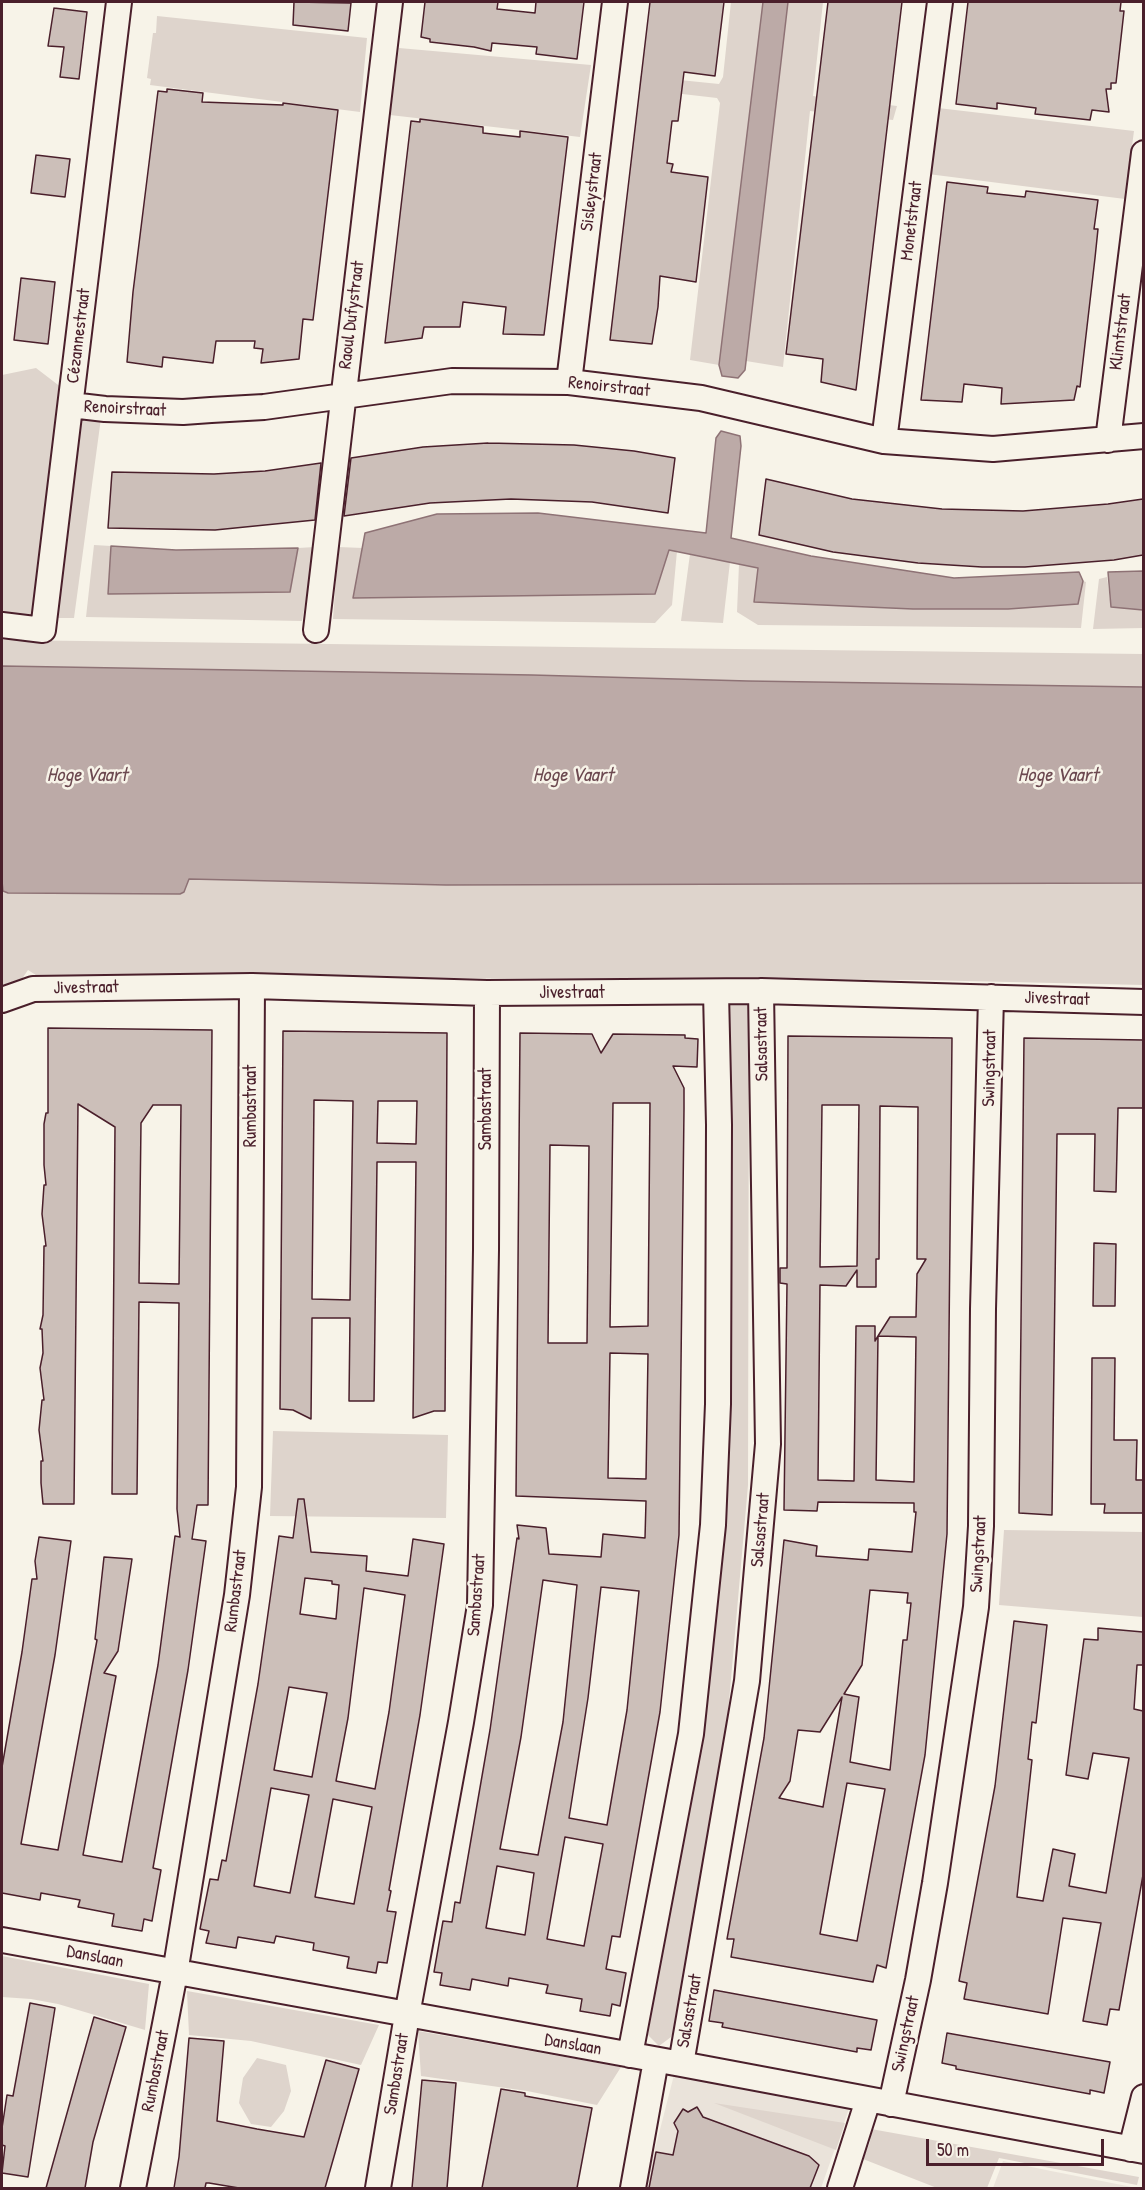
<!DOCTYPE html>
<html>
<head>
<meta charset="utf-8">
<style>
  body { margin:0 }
  #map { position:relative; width:1145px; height:2190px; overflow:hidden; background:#f7f3e8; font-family:"Patrick Hand",sans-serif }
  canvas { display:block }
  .frame { position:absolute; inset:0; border:3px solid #4a1f2b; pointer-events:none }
  .scale { position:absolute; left:926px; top:2139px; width:178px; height:27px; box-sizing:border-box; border:3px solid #4a1f2b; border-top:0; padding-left:8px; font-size:18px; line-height:21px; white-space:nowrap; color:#4a1f2b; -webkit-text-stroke:4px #f7f3e8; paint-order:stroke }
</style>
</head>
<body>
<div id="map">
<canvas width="1145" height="2190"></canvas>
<div class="frame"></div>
<div class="scale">50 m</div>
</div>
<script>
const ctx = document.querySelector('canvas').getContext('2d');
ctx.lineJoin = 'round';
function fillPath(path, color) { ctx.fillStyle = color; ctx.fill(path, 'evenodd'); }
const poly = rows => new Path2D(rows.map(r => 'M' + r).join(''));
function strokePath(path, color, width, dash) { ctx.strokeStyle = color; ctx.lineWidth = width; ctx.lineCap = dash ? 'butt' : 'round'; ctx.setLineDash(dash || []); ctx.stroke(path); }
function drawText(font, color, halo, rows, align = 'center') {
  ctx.font = font + ' "Patrick Hand",sans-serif'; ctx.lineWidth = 5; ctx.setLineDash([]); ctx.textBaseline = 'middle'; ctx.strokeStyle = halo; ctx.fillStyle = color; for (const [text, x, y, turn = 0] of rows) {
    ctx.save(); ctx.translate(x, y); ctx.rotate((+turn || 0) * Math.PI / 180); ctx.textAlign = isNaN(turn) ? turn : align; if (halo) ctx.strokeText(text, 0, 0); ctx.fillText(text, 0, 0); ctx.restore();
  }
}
fillPath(poly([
  [674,2075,850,2106,821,2188,645,2188],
  [1003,2161,1051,2171,1137,2188,993,2188]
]), '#eae3da');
fillPath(poly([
  [731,2,763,2,719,365,690,360,720,103,717,98,639,89,640,76,719,84,723,77],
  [788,2,823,2,813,96,897,106,893,120,810,111,783,367,746,361],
  [157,16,367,38,360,112,150,85,151,79,147,78,153,33,156,33],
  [399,48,591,65,580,137,390,115],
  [938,108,1134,131,1125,199,928,174],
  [36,368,66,391,38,619,2,615,2,375],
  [78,418,101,418,74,618,50,618],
  [94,545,111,546,108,594,290,592,298,548,315,547,302,621,86,617],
  [338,547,363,548,354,598,655,594,669,549,677,551,672,605,655,623,333,619],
  [690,554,730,562,723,623,681,621],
  [739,564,759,568,755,602,913,609,1078,604,1083,581,1086,582,1081,628,758,625,737,612],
  [1107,577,1111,607,1143,610,1143,628,1093,629,1099,579],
  [2,640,1143,654,1144,687,748,681,532,675,2,666],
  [189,879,446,885,1143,883,1143,985,921,980,39,977,28,970,17,986,2,988,2,881,3,891,186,888],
  [724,1003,749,1003,748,1485,728,1713,674,2030,671,2037,659,2046,648,2035,703,1710],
  [273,1431,448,1435,446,1518,270,1516],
  [1004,1530,1143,1532,1143,1617,999,1605],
  [2,1956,149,1984,145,2030,58,2004,31,1999,2,1997],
  [187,1991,379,2025,361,2065,251,2041,189,2035],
  [418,2031,621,2067,597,2105,527,2091,421,2076],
  [257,2058,286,2065,291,2091,284,2111,271,2127,251,2124,239,2103,243,2078],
  [714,2103,845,2123,836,2150],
  [871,2129,1139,2177,1137,2185,999,2158,987,2188,937,2188,863,2159,870,2142]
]), '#ded4cc');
const water = poly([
  [763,2,788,2,745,370,738,378,722,376,719,365,763,2],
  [721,431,740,436,741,446,731,538,811,556,954,578,1079,572,1083,581,1078,604,1008,609,913,609,754,602,758,568,669,550,655,594,353,598,365,533,437,514,538,513,706,533,716,438,721,431],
  [111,546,176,550,298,548,290,592,108,594,111,546],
  [1143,571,1143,610,1111,607,1108,572,1143,571],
  [2,666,532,675,748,681,1143,687,1143,883,446,885,189,879,184,892,180,894,8,893,3,891,2,881,2,666]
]);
fillPath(water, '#bcaaa7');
strokePath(water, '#8e7275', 1.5);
const building = poly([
  [294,2,351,3,348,31,293,25,294,2],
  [425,2,498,2,497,9,535,13,536,2,584,2,577,59,536,54,537,47,492,43,491,51,474,47,430,42,430,39,421,37,425,2],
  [650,2,724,2,715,76,684,72,678,121,672,121,667,163,673,164,671,172,708,177,696,282,660,276,658,307,652,344,610,340,650,2],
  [828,2,902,2,856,390,821,382,823,359,786,354,828,2],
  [968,2,1121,2,1120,11,1124,11,1116,83,1111,83,1111,89,1106,89,1109,112,1092,110,1090,120,1035,114,1036,108,997,103,997,109,956,104,968,2],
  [54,8,87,12,79,79,60,77,64,47,48,46,54,8],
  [167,89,203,93,202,102,283,105,283,103,338,110,313,320,303,319,299,359,261,363,263,349,254,348,255,341,216,341,213,363,163,357,162,367,127,362,133,292,158,91,167,92,167,89],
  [420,119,483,127,483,133,520,137,520,131,568,137,544,335,503,334,506,307,463,302,460,327,424,327,422,338,385,343,411,121,420,122,420,119],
  [36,155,70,159,65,197,31,193,36,155],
  [947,182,988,187,987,193,1025,197,1026,191,1098,200,1094,229,1098,229,1095,258,1080,387,1077,386,1074,400,1001,404,1002,388,964,384,962,402,921,400,947,182],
  [21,278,55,282,48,344,14,340,21,278],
  [488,443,574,445,634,451,675,458,668,513,592,502,511,499,430,503,344,516,351,458,423,447,488,443],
  [321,463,315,520,215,530,108,528,112,472,214,474,265,471,321,463],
  [766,479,852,499,942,509,1023,511,1108,504,1143,499,1143,555,1114,560,1025,567,982,567,918,563,833,552,759,535,766,479],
  [48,1028,212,1030,208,1505,197,1505,192,1539,206,1541,188,1670,153,1868,161,1870,152,1921,144,1919,142,1931,112,1926,114,1914,78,1907,80,1900,41,1893,40,1900,2,1893,2,1767,22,1652,32,1579,37,1579,35,1561,39,1537,71,1541,55,1655,21,1844,58,1850,97,1640,95,1639,104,1557,132,1559,118,1651,104,1673,116,1676,83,1855,122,1862,158,1665,175,1536,180,1537,177,1509,179,1303,139,1302,137,1494,112,1494,115,1127,78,1104,74,1504,43,1504,41,1483,41,1461,43,1461,39,1430,42,1400,44,1400,40,1368,43,1353,42,1329,40,1329,43,1315,44,1246,46,1246,42,1214,44,1185,46,1185,44,1165,44,1124,46,1113,48,1113,48,1028],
  [153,1105,181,1105,179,1284,139,1283,141,1123,153,1105],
  [283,1031,447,1033,445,1411,434,1411,413,1418,416,1162,377,1162,374,1401,349,1401,350,1318,312,1318,311,1419,293,1410,280,1409,283,1031],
  [314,1100,353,1101,350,1300,312,1299,314,1100],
  [378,1101,417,1101,416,1144,377,1143,378,1101],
  [520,1033,592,1034,601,1053,613,1034,685,1035,685,1038,698,1039,697,1067,673,1066,684,1088,684,1109,679,1535,660,1712,620,1937,612,1936,606,1969,626,1973,620,2006,612,2004,610,2016,580,2011,582,1999,546,1993,548,1985,509,1978,508,1986,472,1979,470,1990,440,1985,442,1973,434,1972,443,1921,452,1922,455,1902,460,1903,490,1730,517,1538,519,1539,517,1525,546,1528,549,1554,601,1557,603,1534,645,1538,646,1501,516,1496,520,1033],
  [613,1103,650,1103,648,1326,610,1327,613,1103],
  [550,1145,589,1146,587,1343,548,1343,550,1145],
  [610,1353,648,1354,646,1479,608,1478,610,1353],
  [543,1580,577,1585,563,1722,538,1855,500,1849,521,1737,543,1580],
  [601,1587,639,1591,627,1710,607,1825,569,1818,588,1698,601,1587],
  [565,1837,603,1844,584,1946,547,1939,565,1837],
  [497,1866,534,1873,525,1935,486,1928,497,1866],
  [788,1036,952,1038,947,1534,925,1755,886,1968,877,1965,873,1982,731,1957,734,1939,727,1939,764,1738,784,1540,817,1546,816,1556,868,1560,869,1549,912,1552,916,1512,914,1512,914,1503,818,1502,817,1511,784,1510,787,1284,780,1283,780,1268,787,1268,788,1036],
  [822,1105,859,1105,857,1266,820,1267,822,1105],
  [880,1106,918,1107,917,1259,926,1259,917,1274,916,1317,890,1317,878,1336,916,1337,914,1482,876,1480,878,1336,875,1341,875,1326,856,1326,854,1481,818,1480,820,1285,846,1286,857,1270,857,1287,876,1287,876,1259,879,1259,880,1106],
  [870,1590,908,1593,907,1603,911,1603,907,1640,903,1640,890,1770,850,1762,859,1697,844,1694,862,1665,870,1590],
  [842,1697,823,1807,779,1798,790,1781,798,1730,820,1732,842,1697],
  [847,1783,885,1789,857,1941,820,1934,847,1783],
  [1024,1038,1143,1040,1143,1108,1118,1108,1116,1192,1094,1191,1095,1134,1057,1134,1052,1515,1019,1513,1024,1038],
  [1094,1243,1116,1244,1115,1306,1093,1306,1094,1243],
  [1092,1358,1115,1358,1114,1440,1137,1440,1136,1480,1143,1480,1143,1513,1104,1513,1105,1504,1091,1504,1092,1358],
  [298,1499,304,1499,311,1552,367,1556,366,1571,408,1576,413,1539,444,1544,420,1715,389,1890,391,1891,387,1911,396,1912,387,1963,378,1962,376,1973,347,1968,349,1957,313,1950,314,1943,276,1936,274,1943,238,1937,236,1948,206,1943,209,1931,200,1929,210,1879,218,1880,222,1860,226,1861,258,1684,279,1536,293,1538,298,1499],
  [305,1578,332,1581,332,1584,339,1585,336,1619,300,1614,305,1578],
  [364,1588,405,1595,389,1712,375,1789,336,1781,348,1718,364,1588],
  [289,1687,327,1693,312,1777,274,1770,289,1687],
  [271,1788,309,1795,290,1893,254,1886,271,1788],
  [333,1799,372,1807,354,1904,315,1897,333,1799],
  [1014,1621,1047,1625,1036,1723,1032,1722,1030,1741,1028,1759,1032,1760,1017,1897,1043,1901,1053,1849,1075,1854,1069,1886,1106,1893,1129,1758,1093,1753,1088,1779,1066,1775,1084,1639,1098,1640,1098,1628,1143,1632,1143,1665,1137,1665,1134,1709,1143,1711,1143,1875,1119,2010,1110,2009,1107,2025,1083,2021,1101,1923,1063,1918,1048,2014,964,1999,967,1983,959,1981,995,1786,1014,1621],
  [714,1990,877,2020,871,2050,857,2048,857,2052,722,2027,723,2023,709,2021,714,1990],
  [30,2003,55,2008,28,2177,2,2173,5,2146,2,2145,2,2128,7,2095,13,2096,30,2003],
  [94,2017,126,2027,93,2142,85,2188,46,2188,94,2017],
  [947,2033,1110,2062,1104,2093,1090,2090,1090,2094,956,2069,956,2066,942,2063,947,2033],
  [189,2038,224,2041,217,2121,257,2129,304,2137,326,2060,359,2069,325,2188,239,2188,209,2183,206,2183,205,2188,174,2188,179,2157,189,2038],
  [422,2080,456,2083,447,2188,412,2188,422,2080],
  [501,2089,525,2093,525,2096,592,2108,577,2188,482,2188,501,2089],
  [697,2107,703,2117,809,2156,819,2165,810,2188,649,2188,656,2152,673,2155,678,2131,674,2123,683,2109,688,2112,697,2107]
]);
fillPath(building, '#ccbfb9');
strokePath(building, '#4a1f2b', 1.5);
const minor = poly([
  [569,382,615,2],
  [71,405,105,409,183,412,211,410,264,407,452,381,569,382,701,398,884,441,993,449,1144,436],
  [1108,440,1144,153],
  [884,441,940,2],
  [2,625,43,630,119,2],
  [316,630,390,2],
  [2,1000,33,989,252,986,487,993,761,991,1144,1002],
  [2,1940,681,2064,1144,2151],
  [630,2055,691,1734,713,1525,718,1404,719,1125,716,992],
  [681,2064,747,1681,768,1444,761,991],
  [891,2104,918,1980,935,1883,976,1607,981,1526,983,1309,991,997],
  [1131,2149,1144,2097],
  [133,2188,175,1973,237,1595,249,1487,252,986],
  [378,2188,407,2015,461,1722,480,1605,486,1250,487,993],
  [633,2188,656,2060],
  [840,2188,868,2100]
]);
strokePath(minor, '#4a1f2b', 28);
strokePath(minor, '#f7f3e8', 24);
drawText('18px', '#4a1f2b', '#f7f3e8', [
  ["Sisleystraat",592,192,-83],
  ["Monetstraat",912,221,-83],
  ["Raoul Dufystraat",352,315,-83],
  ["Klimtstraat",1121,332,-83],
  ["Cézannestraat",79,336,-83],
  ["Renoirstraat",609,387,6],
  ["Renoirstraat",125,409,3],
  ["Jivestraat",86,988,-1],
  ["Jivestraat",572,993],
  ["Jivestraat",1057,999,2],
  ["Salsastraat",762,1044,-91],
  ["Swingstraat",990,1068,-89],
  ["Rumbastraat",251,1106,-90],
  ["Sambastraat",486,1109,-90],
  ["Salsastraat",761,1530,-85],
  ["Swingstraat",979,1554,-87],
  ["Rumbastraat",236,1591,-83],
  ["Sambastraat",477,1595,-86],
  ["Danslaan",95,1957,11],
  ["Salsastraat",690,2011,-80],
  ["Swingstraat",906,2034,-78],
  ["Danslaan",573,2045,10],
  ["Rumbastraat",156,2071,-79],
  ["Sambastraat",397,2074,-81]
]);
drawText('italic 20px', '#6c4950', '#f7f3e8', [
  ["Hoge Vaart",87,776],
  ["Hoge Vaart",573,776],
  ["Hoge Vaart",1058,776]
]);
</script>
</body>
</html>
